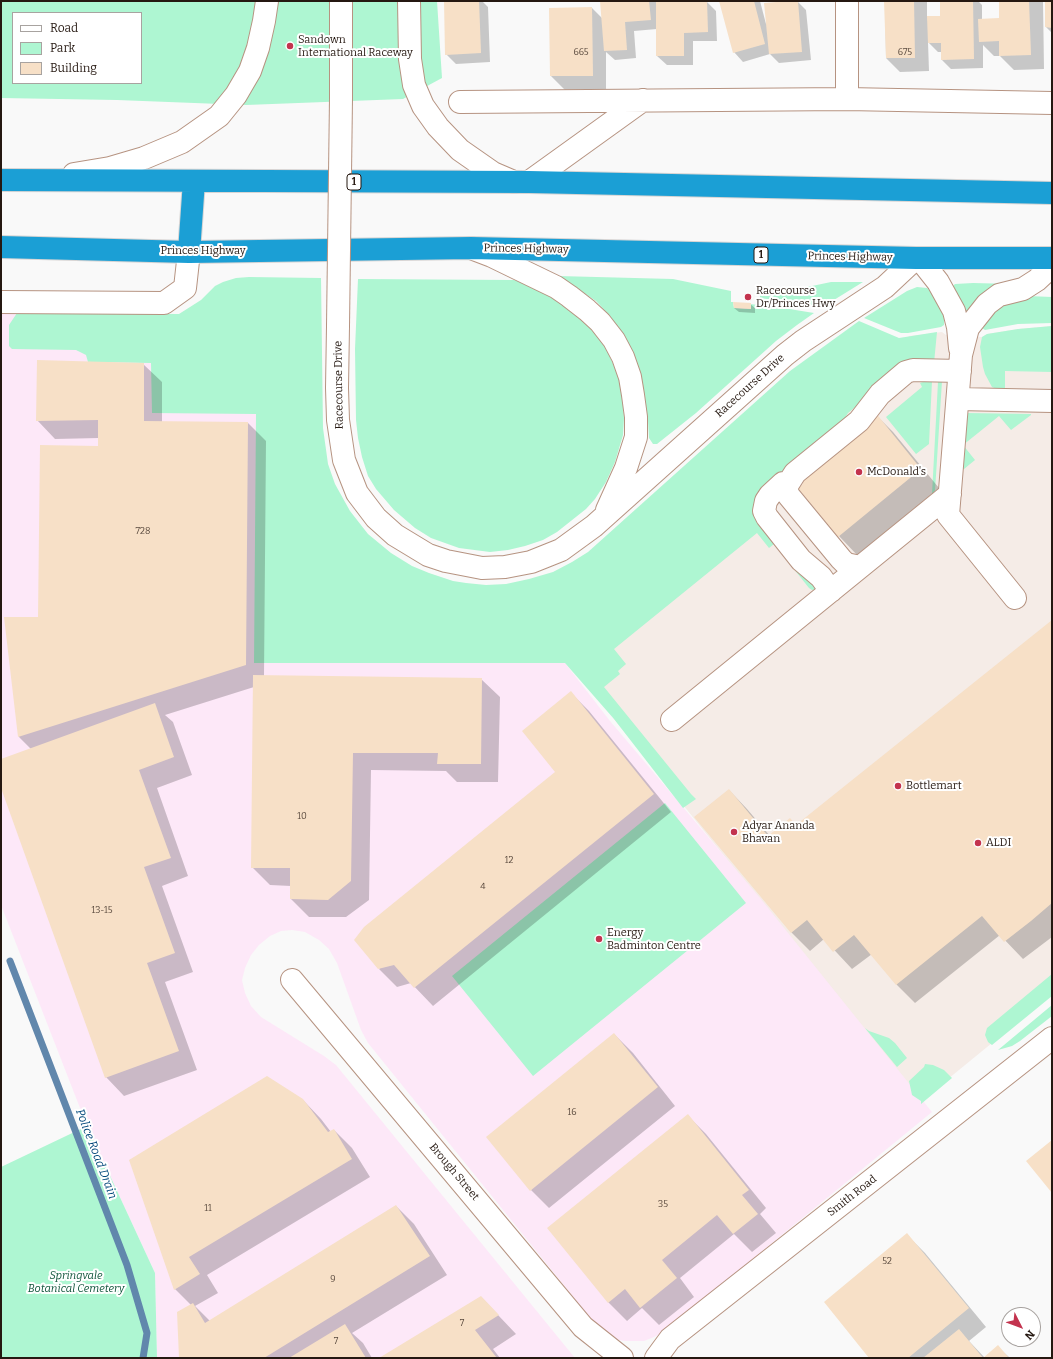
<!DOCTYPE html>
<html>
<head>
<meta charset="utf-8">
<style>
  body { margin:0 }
  #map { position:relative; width:1053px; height:1359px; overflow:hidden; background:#f9f9f9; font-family:Bitter,serif }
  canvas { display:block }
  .frame { position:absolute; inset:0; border:2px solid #251811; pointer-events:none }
  .legend { position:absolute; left:12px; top:12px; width:130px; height:72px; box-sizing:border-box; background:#fff; border:1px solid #a8a3a0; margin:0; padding:5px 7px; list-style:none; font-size:12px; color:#251811 }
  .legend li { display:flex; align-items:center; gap:8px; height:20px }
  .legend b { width:20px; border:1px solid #a8a3a0 }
  .north { position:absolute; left:1001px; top:1307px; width:40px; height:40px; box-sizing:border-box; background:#fff; border:1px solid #a8a3a0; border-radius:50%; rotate:132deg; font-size:11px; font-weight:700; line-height:16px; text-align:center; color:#251811 }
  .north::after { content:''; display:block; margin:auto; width:14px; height:18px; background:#c3334e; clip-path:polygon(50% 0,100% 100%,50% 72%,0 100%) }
</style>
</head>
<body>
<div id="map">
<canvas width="1053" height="1359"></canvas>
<div class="frame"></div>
<ul class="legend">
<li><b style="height:5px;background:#fff"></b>Road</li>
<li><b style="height:11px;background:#aef6d2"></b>Park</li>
<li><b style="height:11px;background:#f7e0c7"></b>Building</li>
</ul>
<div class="north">N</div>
</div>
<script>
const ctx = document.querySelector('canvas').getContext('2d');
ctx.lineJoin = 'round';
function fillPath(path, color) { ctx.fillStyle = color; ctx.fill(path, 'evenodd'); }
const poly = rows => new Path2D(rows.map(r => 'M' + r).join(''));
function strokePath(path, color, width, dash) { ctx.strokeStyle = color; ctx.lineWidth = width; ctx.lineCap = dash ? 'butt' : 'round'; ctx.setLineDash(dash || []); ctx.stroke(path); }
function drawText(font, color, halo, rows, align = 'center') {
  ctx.font = font + ' Bitter,serif'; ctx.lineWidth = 4; ctx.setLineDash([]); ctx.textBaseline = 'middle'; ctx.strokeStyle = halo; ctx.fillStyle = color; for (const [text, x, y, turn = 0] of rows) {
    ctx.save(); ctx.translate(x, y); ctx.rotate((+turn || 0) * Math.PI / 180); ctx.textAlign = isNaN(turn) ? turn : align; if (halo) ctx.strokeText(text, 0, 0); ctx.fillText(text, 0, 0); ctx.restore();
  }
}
fillPath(poly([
  [1052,326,1052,994,921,1101,614,719,598,683,619,637,838,424,909,336,942,332,946,335,982,337,987,334,1018,329]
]), '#f5ece7');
fillPath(poly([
  [184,311,266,402,261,655,565,663,610,721,760,898,932,1112,662,1333,654,1337,644,1341,624,1341,615,1339,592,1320,368,1043,361,1030,337,963,329,949,319,940,305,932,292,930,281,931,270,936,259,945,251,955,245,968,242,980,245,993,251,1006,261,1017,324,1056,336,1065,575,1358,157,1358,155,1273,87,1126,1,905,1,313,172,314,179,314]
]), '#fde8f8');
fillPath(poly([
  [1,1,437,1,442,78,403,99,246,105,117,100,1,98],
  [13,13,141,13,141,83,13,83],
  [558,276,673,279,731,291,731,302,733,302,734,308,750,309,750,304,783,308,814,313,797,325,776,341,696,413,657,444,653,444,649,438,648,421,642,382,637,364,620,330,610,316,596,301],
  [249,277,321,278,323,428,328,464,335,484,350,511,368,534,391,553,412,566,429,573,453,581,466,583,486,585,506,584,529,579,553,572,572,562,588,552,790,371,859,321,899,338,937,332,934,363,901,369,848,413,841,424,763,496,806,575,816,589,812,590,809,588,774,544,769,548,757,533,614,649,626,664,618,671,620,674,604,687,691,794,696,799,683,808,614,719,565,663,254,663,256,414,152,413,151,363,88,362,86,355,76,350,12,349,9,346,9,325,17,313,179,314,201,300,215,286,223,282,236,278],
  [358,279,514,280,523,282,558,300,585,322,597,335,606,348,614,366,620,382,623,399,624,418,623,435,615,462,606,482,595,499,586,509,557,532,543,540,525,546,508,550,490,552,459,548,431,538,415,528,394,510,376,489,368,476,362,457,358,438,356,420,355,349],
  [831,282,863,282,821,308,795,303,760,298,760,293,812,286],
  [973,283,1013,284,966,320,953,286,955,284],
  [917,287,927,288,931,291,944,314,944,325,941,327,908,333,901,333,864,318,907,291],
  [1028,296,1052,297,1052,323,1018,324,985,330,982,328,984,324,996,308],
  [1052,326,1052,372,1005,371,1005,390,999,390,992,387,985,374,983,367,980,347,982,337,987,334,1018,329],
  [926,381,932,381,929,444,916,454,886,417,922,387,920,383],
  [942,381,935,491,932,494,938,382],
  [965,413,1031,414,1031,415,1011,430,999,416,978,433,963,445,975,460,964,469,962,469,960,466,963,415],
  [665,803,746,903,533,1076,452,976],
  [1052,974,1052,996,992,1045,988,1042,985,1035,987,1028],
  [1052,1005,1052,1016,1020,1041,1012,1046,998,1050],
  [865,1028,869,1031,889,1038,895,1043,907,1058,897,1067],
  [925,1064,933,1065,944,1070,952,1078,921,1104,921,1101,912,1095,909,1081,924,1067],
  [87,1126,155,1273,157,1358,1,1358,1,1167]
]), '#aef6d2');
fillPath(poly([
  [445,1,482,1,488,7,490,62,456,64,446,54],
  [601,1,657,1,658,3,707,2,716,11,717,41,693,41,693,65,667,65,657,56,657,29,634,31,636,58,615,60,606,52,606,89,565,90,551,76,550,9,592,8,603,19],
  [720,1,760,1,766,24,797,1,806,10,811,60,779,63,770,54,743,62,734,52],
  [885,1,927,1,927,17,941,17,941,1,978,1,982,5,982,20,1000,19,1000,1,1043,1,1044,69,1014,70,1000,56,994,56,983,45,983,68,951,69,942,60,942,52,938,52,928,42,929,71,900,72,886,58],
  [1052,2,1052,33,1046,27],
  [750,304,755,308,755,313,739,312,734,308],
  [143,364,162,382,162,422,248,423,266,441,264,676,481,679,500,697,498,782,457,782,446,771,371,770,369,900,346,917,309,917,291,899,291,886,270,885,252,867,254,687,165,715,173,722,192,775,157,788,188,876,162,886,193,972,165,982,197,1070,124,1096,106,1077,1,785,1,760,31,749,19,737,5,618,39,618,99,447,99,438,55,439,37,420],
  [875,414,893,432,939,488,857,555,839,536],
  [1052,622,1052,937,1023,959,1000,935,915,1003,897,985,872,954,852,969,824,939,810,951,792,933,695,817,729,790,747,809,770,836,796,826],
  [571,693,589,711,671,812,433,1006,411,983,397,987,379,969,557,772],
  [614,1034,633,1053,675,1106,549,1208,531,1190],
  [303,1100,321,1119,331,1132,334,1130,352,1148,370,1177,207,1275,218,1293,195,1306,210,1321,396,1206,414,1224,447,1275,352,1333,363,1343,372,1358,180,1358,191,1305,175,1289,130,1160],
  [688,1116,706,1134,766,1208,760,1214,776,1233,752,1252,734,1234,680,1278,694,1297,659,1325,642,1308,627,1321,608,1302],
  [907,1235,925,1253,986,1327,969,1341,985,1358,998,1347,1010,1358,871,1358],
  [481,1297,516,1334,493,1349,500,1358,381,1358]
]), '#0003');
strokePath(poly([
  [10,961,127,1265,147,1333,143,1358]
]), '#6187ac', 7);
fillPath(poly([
  [444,1,479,1,481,53,445,55],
  [600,1,649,1,651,20,625,22,627,50,604,51],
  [707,1,708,32,684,33,684,56,656,56,656,2],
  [719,1,754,1,765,44,733,53],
  [788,1,798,1,802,52,769,54,764,3],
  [884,1,914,1,915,58,886,58],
  [940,1,973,1,974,59,941,60,941,43,928,43,927,16,940,16],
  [999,1,1029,1,1031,55,999,56,999,41,979,42,978,19,999,18],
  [1045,1,1052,1,1052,28,1045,27],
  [592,7,593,76,550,76,549,8],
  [733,302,751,303,751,309,734,308],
  [37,360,144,363,144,421,248,422,246,665,18,737,4,617,38,617,40,445,98,446,98,420,36,421],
  [875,412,921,469,838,537,798,488,803,484,797,476],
  [1052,620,1052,903,1031,921,1004,942,982,916,896,985,854,935,833,952,807,920,791,933,694,817,729,789,768,836,790,818,796,825],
  [253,675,482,678,481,764,437,764,438,753,353,753,351,881,328,900,290,899,290,868,251,868],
  [571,691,654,794,414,988,394,965,378,969,354,940,364,927,555,772,522,731],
  [155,703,174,757,139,770,171,858,144,867,175,953,147,963,179,1051,105,1078,1,788,1,759],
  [614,1033,658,1087,530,1191,486,1137],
  [267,1076,303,1099,328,1132,334,1129,352,1159,189,1257,200,1274,174,1290,129,1160],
  [688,1114,749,1190,742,1195,758,1214,733,1234,717,1215,662,1260,677,1278,640,1308,625,1289,608,1303,547,1228],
  [1052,1140,1052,1193,1026,1161],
  [396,1205,430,1256,264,1358,179,1358,177,1312,193,1303,205,1323],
  [907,1233,969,1308,908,1358,869,1358,824,1302],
  [481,1296,499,1315,475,1330,497,1358,379,1358],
  [345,1324,366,1358,289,1358],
  [959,1329,983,1358,998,1345,1009,1358,923,1358]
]), '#f7e0c7');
const minor = poly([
  [409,1,410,59,414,85,423,106,438,127,460,150,493,173,514,182],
  [341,98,341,1],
  [847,99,847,1],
  [460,102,847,99,1052,103],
  [74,174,110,168,144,158,182,142,219,116,236,95,250,71,258,48,264,21,267,1],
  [529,182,643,100],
  [471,248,492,256,527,273,556,287,569,296,587,310,600,322,614,340,623,357,630,377,633,395,636,417,636,437,626,468,607,510],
  [919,258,938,282,954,311,958,327,960,348],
  [1,302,164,303,185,288,189,252],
  [338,326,337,388,338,420,344,460,357,493,376,518,395,535,428,555,446,561,482,568,505,567,531,562,561,550,594,526,785,355,803,341,885,287,916,258],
  [958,399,1052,401],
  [783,483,770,495,766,501,764,511,767,517,801,560,821,577,831,591],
  [860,567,846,564,841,559,789,496,786,489,788,484,795,473,859,421,880,394,906,372,913,370,960,371],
  [1015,598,948,515,961,355,968,328,987,304,999,295,1023,289,1037,280,1052,266],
  [672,720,950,494],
  [292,980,583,1327,622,1358],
  [656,1358,670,1339,1052,1038]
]);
const highway = poly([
  [1,180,529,182,1052,193],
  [1,247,189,252,471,248,916,258,1052,258],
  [189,252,194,181]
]);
strokePath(minor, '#b69381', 24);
strokePath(highway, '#d8d5d4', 24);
strokePath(minor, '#fff', 22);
strokePath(highway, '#1b9fd5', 22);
const minorBridge = poly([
  [338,326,341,98]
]);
strokePath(minorBridge, '#b69381', 24, []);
strokePath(minorBridge, '#fff', 22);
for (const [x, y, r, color] of [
  [290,46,4,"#c3334e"],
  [748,297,4,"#c3334e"],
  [859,472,4,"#c3334e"],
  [898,786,4,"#c3334e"],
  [734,832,4,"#c3334e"],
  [978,843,4,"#c3334e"],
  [599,939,4,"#c3334e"]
]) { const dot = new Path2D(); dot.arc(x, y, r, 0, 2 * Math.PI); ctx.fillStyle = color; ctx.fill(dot); strokePath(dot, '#fff', 1.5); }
drawText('9px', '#5a4a3e', null, [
  ["665",581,52],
  ["675",905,52],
  ["728",143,531],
  ["10",302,816],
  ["12",509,860],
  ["4",483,886],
  ["13-15",102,910],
  ["16",572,1112],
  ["35",663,1204],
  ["11",208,1208],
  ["52",887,1261],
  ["9",333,1279],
  ["7",462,1323],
  ["7",336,1341]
]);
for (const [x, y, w] of [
  [354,182,14],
  [761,255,14]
]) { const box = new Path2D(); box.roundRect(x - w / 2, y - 8, w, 16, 3); ctx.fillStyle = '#fff'; ctx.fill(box); strokePath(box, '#251811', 1); }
drawText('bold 10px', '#251811', null, [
  ["1",354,182],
  ["1",761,255]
]);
drawText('11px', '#251811', '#fff', [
  ["Sandown",298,40],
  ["International Raceway",298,53],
  ["Racecourse",756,291],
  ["Dr/Princes Hwy",756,304],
  ["McDonald's",867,472],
  ["Bottlemart",906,786],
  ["Adyar Ananda",742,826],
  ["Bhavan",742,839],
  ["ALDI",986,843],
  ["Energy",607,933],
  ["Badminton Centre",607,946]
], 'left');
drawText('11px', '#251811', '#fff', [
  ["Princes Highway",526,249,1],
  ["Princes Highway",203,251],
  ["Princes Highway",850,257,1],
  ["Racecourse Drive",339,385,-91],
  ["Racecourse Drive",750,386,-42],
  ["Brough Street",454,1172,50],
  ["Smith Road",852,1196,-38]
]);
drawText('italic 11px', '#0f543a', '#fff', [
  ["Springvale",76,1276],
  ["Botanical Cemetery",76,1289]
]);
drawText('italic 12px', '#00477a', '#fff', [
  ["Police Road Drain",96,1154,69]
]);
</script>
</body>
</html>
